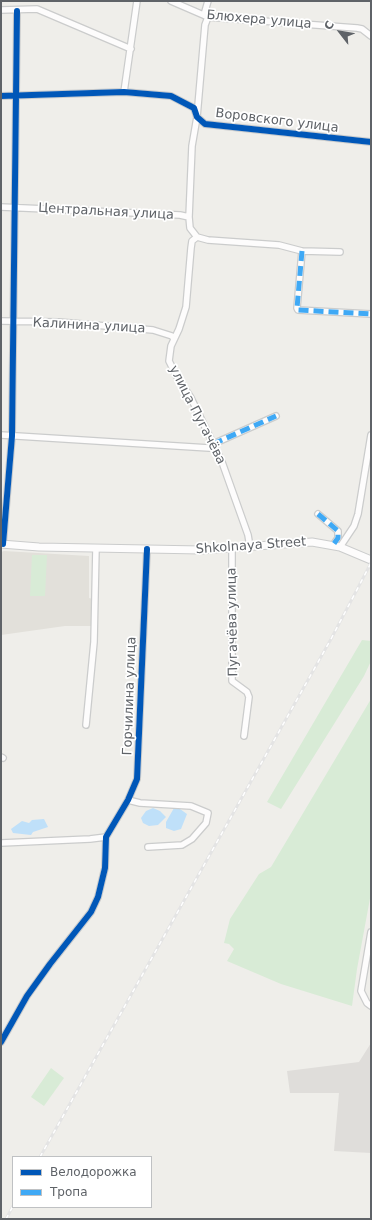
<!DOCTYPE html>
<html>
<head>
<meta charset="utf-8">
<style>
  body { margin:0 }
  #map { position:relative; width:372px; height:1220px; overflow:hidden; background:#efeeea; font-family:"DejaVu Sans",sans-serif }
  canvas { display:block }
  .frame { position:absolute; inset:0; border:2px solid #5f6368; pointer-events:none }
  .legend { position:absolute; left:12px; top:1156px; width:140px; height:52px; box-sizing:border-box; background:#fff; border:1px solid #bfc1c3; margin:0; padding:5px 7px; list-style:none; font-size:12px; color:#5f6368 }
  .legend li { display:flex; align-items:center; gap:8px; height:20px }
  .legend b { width:20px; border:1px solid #bfc1c3 }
  .north { position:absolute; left:320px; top:12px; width:40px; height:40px; -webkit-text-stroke:3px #fff; paint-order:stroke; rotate:301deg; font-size:11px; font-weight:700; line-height:16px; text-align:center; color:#5f6368 }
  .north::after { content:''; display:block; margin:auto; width:14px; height:18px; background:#5f6368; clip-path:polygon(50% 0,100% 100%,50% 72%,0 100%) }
</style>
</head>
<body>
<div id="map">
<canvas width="372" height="1220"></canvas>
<div class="frame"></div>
<ul class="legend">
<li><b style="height:5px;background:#0057b8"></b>Велодорожка</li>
<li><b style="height:5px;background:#3fa9f5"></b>Тропа</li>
</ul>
<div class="north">С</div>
</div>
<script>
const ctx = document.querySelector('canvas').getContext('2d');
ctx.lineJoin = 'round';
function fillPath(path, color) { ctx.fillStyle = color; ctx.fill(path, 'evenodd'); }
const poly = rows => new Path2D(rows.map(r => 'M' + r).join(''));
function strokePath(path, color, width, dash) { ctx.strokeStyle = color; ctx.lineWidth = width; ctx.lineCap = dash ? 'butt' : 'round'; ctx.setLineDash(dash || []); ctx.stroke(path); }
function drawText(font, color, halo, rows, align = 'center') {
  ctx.font = font + ' "DejaVu Sans",sans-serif'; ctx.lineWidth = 3.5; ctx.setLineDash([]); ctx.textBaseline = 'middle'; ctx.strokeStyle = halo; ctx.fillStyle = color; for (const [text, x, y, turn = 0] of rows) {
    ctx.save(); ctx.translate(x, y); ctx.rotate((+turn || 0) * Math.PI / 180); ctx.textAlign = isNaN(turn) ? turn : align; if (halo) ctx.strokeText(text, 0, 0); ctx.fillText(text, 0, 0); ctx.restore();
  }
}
fillPath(poly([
  [371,1043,371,1153,334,1151,339,1093,290,1093,287,1071,359,1062]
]), '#dfddda');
fillPath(poly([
  [4,551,89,556,89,598,93,599,91,626,65,626,1,635,1,552]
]), '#e2e0da');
fillPath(poly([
  [32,555,47,555,45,596,30,596],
  [362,640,371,641,371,661,364,676,281,809,267,802],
  [371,699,371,893,357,969,352,1006,281,984,227,961,234,949,229,944,224,943,230,919,259,874,271,867],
  [51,1068,64,1078,44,1106,31,1097]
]), '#d8ebd6');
fillPath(poly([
  [153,808,160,811,166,817,158,825,149,826,143,823,141,818,146,811],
  [174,808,180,809,187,814,181,829,174,831,166,828,166,822],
  [44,819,48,827,33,832,31,835,13,833,11,829,22,821,29,823,32,820]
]), '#bfe0f9');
const minor = poly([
  [171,1,208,17,357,28,362,29,371,36],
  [1,10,37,9,131,49],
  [204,15,208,1],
  [124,92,137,1],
  [1,96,124,92,171,96,194,108,197,117,205,124,371,142],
  [1,207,180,215,189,217,190,228,197,237,208,240,279,245,302,251,340,252],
  [189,217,192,146,197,117,205,25,208,17],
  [197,237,192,241,191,248,186,307,179,329,171,346,169,361,176,375,191,398,222,462,248,535,250,547],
  [302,251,297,308,298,310,371,314],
  [1,321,59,322,153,330,172,336,174,339],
  [1,435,209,448,215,446],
  [213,444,276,416],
  [318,514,338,531,338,538,333,545],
  [3,544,12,436,17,11],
  [340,547,354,526,358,514,371,435],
  [232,549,232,681,247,692,249,697,244,736],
  [86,725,94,642,96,548],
  [1,757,3,758],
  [128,800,140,803,191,806,208,813,206,823,192,839,182,845,148,847],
  [1,843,90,839,106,837],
  [371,932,361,991,367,1003,371,1006],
  [1,1042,27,996,50,964,91,912,98,897,105,868,106,837,128,800,137,779,147,549]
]);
const tertiary = poly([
  [1,544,39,547,201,550,312,542,340,547,371,560]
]);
strokePath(minor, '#cbcccc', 8);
strokePath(tertiary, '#cbcccc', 9);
strokePath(minor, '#fdfcfc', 5.5);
strokePath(tertiary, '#fdfcfc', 7);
const rail = poly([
  [40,1157,331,639,371,563],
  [6,1219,13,1206]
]);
strokePath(rail, '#e4e4e4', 3);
strokePath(rail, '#fff', 1.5, [4.5]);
strokePath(poly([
  [302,251,297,308,298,310,371,314],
  [213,444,276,416],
  [318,514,338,531,338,538,333,545]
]), '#3fa9f5', 5, [10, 5]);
strokePath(poly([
  [1,96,124,92,171,96,194,108,197,117,205,124,371,142],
  [3,544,12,436,17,11],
  [1,1042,27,996,50,964,91,912,98,897,105,868,106,837,128,800,137,779,147,549]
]), '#0057b8', 6);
drawText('13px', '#5f6368', '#fff', [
  ["Блюхера улица",259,20,5],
  ["Воровского улица",277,121,7],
  ["Центральная улица",106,212,3],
  ["Калинина улица",89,326,3],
  ["улица Пугачёва",197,415,63],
  ["Shkolnaya Street",251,546,-4],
  ["Пугачёва улица",233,622,-91],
  ["Горчилина улица",130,696,-88]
]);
</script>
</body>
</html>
